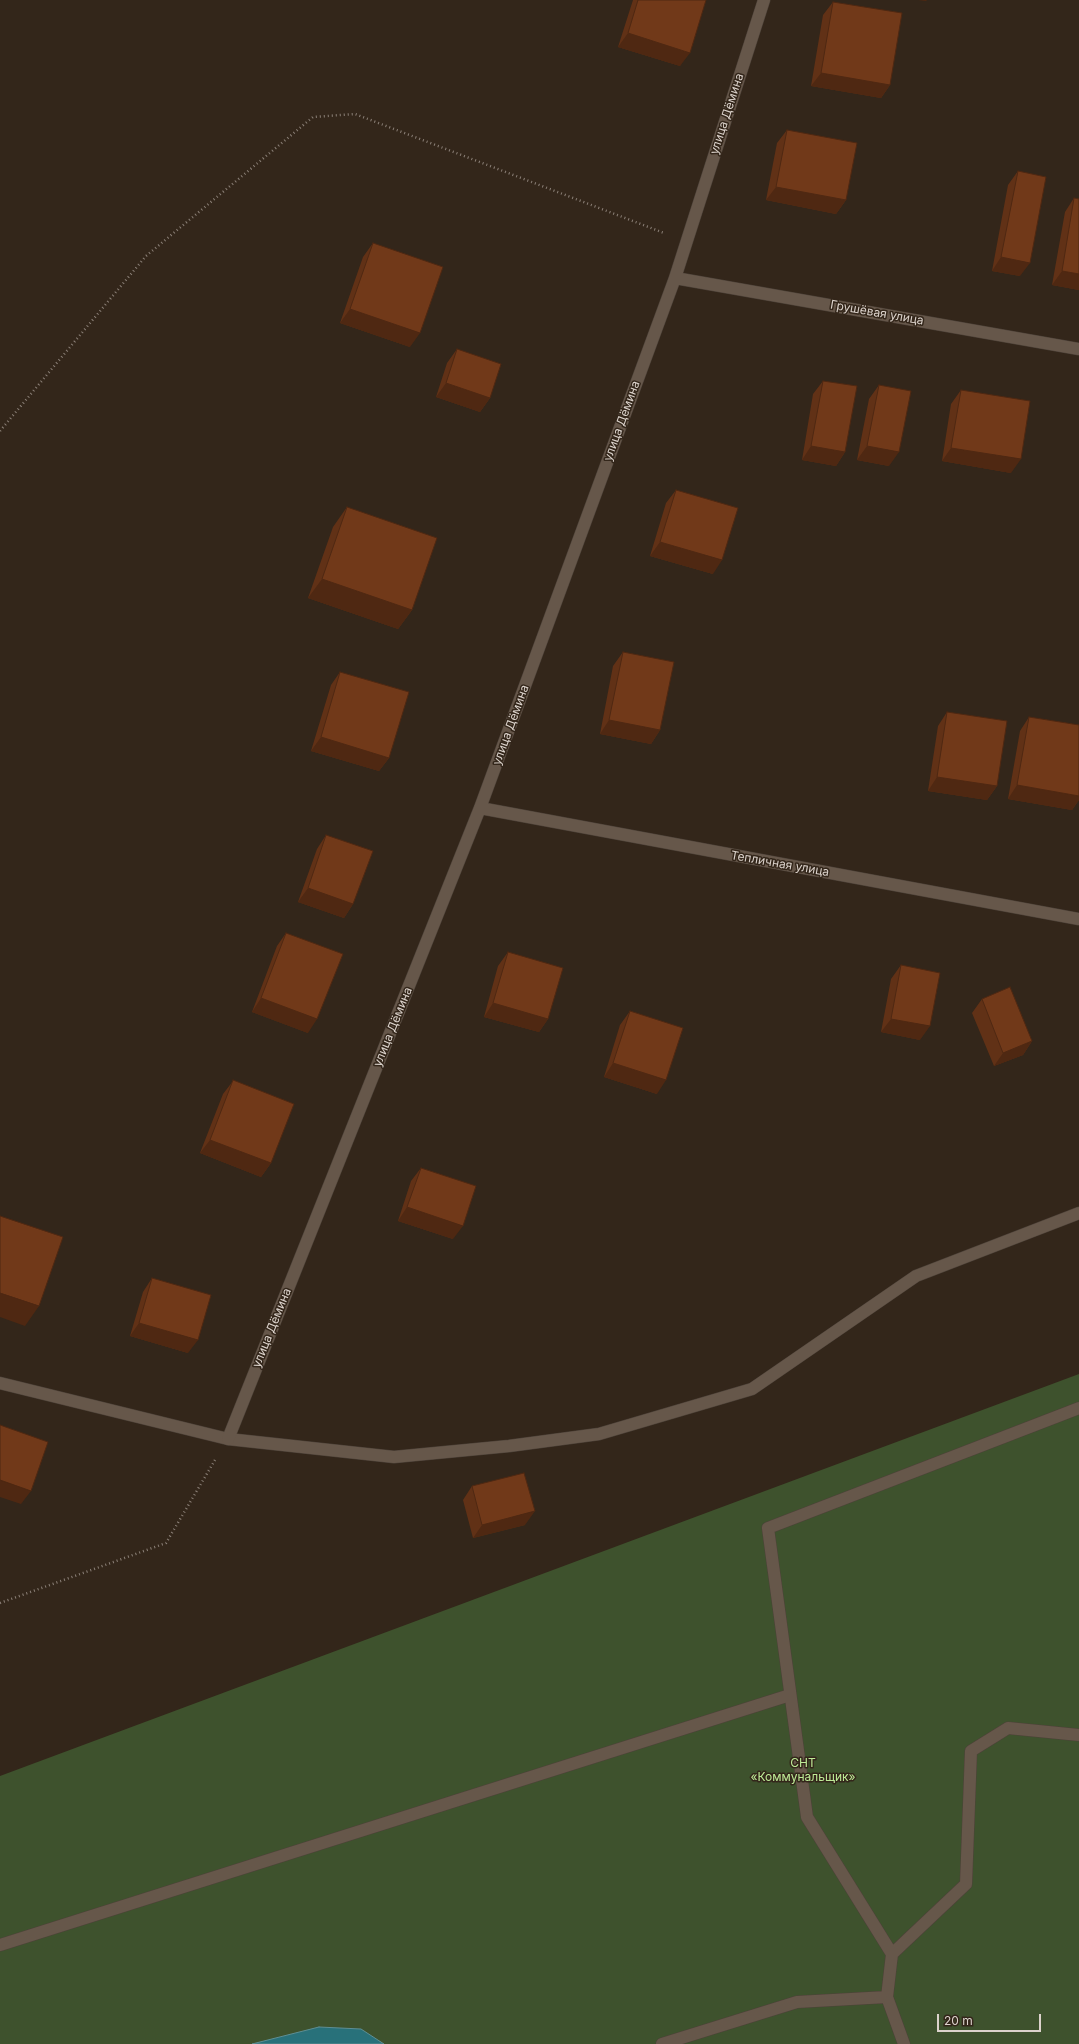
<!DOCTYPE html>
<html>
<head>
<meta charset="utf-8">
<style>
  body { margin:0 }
  #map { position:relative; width:1079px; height:2044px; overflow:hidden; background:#33261a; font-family:Inter,sans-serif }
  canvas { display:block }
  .scale { position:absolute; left:937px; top:2014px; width:104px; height:18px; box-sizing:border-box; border:2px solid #dcd3cc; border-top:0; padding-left:5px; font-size:12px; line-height:14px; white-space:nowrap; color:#dcd3cc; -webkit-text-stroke:3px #33261a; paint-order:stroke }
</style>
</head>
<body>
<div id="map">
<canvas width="1079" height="2044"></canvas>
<div class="scale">20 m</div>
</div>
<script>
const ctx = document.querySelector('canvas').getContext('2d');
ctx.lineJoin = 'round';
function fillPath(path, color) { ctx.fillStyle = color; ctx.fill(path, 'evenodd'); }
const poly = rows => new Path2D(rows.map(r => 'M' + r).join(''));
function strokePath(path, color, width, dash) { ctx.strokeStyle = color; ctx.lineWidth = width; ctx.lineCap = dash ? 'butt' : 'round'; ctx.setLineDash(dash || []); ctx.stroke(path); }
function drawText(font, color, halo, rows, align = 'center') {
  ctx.font = font + ' Inter,sans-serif'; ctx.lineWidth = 3; ctx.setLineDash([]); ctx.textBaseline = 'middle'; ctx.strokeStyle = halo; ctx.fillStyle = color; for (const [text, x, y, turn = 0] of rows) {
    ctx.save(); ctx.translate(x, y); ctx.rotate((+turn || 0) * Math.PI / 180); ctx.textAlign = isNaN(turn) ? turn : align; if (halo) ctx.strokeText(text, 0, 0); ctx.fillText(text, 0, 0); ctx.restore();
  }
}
fillPath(poly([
  [1079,1374,1079,2044,0,2044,0,1776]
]), '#3e522d');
const water = poly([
  [319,2027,361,2029,384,2044,252,2044,319,2027]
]);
fillPath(water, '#28717a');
strokePath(water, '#5e8e93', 1);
const service = poly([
  [0,1383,228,1439,394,1457,509,1446,599,1434,752,1389,916,1276,1079,1213],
  [0,1945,790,1695],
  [892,1954,807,1817,768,1528,1079,1408],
  [887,1997,904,2044],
  [662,2044,797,2002,887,1997,892,1954,966,1884,971,1751,1008,1728,1079,1735]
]);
const minor = poly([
  [675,278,1079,349],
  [480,808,1079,919],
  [228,1439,480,808,675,278,764,0]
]);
strokePath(service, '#4d4239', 13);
strokePath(minor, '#4d4239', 13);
strokePath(poly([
  [0,431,146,256,313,117,355,114,664,233],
  [0,1603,166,1543,215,1460]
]), '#8c8178', 2.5, [1, 3]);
strokePath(service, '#66574a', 12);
strokePath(minor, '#66574a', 12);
fillPath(poly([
  [633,0,706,0,680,66,618,47],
  [833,2,890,85,881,98,811,86,823,15],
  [787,130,846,200,836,214,766,200,777,143],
  [1018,171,1020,276,992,271,1008,185],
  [1074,198,1079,199,1079,290,1052,285,1065,212],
  [373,243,410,347,340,323,363,257],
  [457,349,490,398,480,412,436,397,447,363],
  [823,381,845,452,836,466,802,460,813,394],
  [879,385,889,466,857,460,869,399],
  [961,390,1011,473,942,461,951,404],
  [676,490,713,574,650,556,666,503],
  [347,507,412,610,398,629,308,598,333,527],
  [623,652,660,730,651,744,600,734,613,666],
  [340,672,389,758,379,771,311,751,331,685],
  [947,712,997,786,987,800,928,791,938,726],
  [1029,717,1079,725,1079,800,1072,810,1008,799,1020,731],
  [326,835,353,904,344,918,298,902,317,849],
  [286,933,308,1033,252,1012,277,946],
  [508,952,548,1019,539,1032,484,1017,498,966],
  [901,965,920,1040,881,1032,891,979],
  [982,999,1032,1041,1023,1055,994,1066,972,1013],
  [630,1011,657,1094,604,1077,620,1025],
  [233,1081,271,1163,261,1177,200,1153,223,1094],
  [421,1168,453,1239,398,1221,411,1181],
  [152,1278,188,1353,130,1336,143,1292],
  [472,1486,525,1525,473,1538,463,1500]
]), '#613116');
fillPath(poly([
  [918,0,927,0,926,1],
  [628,33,690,53,680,66,618,47],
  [821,73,890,85,881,98,811,86],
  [776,187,846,200,836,214,766,200],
  [1001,257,1030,263,1020,276,992,271],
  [1062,271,1079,274,1079,290,1052,285],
  [350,309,420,333,410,347,340,323],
  [446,383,490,398,480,412,436,397],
  [811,446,845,452,836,466,802,460],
  [867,446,899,452,889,466,857,460],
  [951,448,1021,459,1011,473,942,461],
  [660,542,722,560,713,574,650,556],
  [322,579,412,610,398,629,308,598],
  [609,720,660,730,651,744,600,734],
  [321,737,389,758,379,771,311,751],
  [937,777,997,786,987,800,928,791],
  [1017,785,1079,796,1079,800,1072,810,1008,799],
  [308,888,353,904,344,918,298,902],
  [261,998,317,1019,308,1033,252,1012],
  [493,1003,548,1019,539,1032,484,1017],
  [891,1019,930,1026,920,1040,881,1032],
  [1032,1041,1023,1055,994,1066,1003,1053],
  [613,1063,666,1080,657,1094,604,1077],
  [210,1140,271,1163,261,1177,200,1153],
  [407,1207,463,1226,453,1239,398,1221],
  [0,1293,39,1306,25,1326,0,1317],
  [139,1323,198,1340,188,1353,130,1336],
  [0,1480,31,1491,21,1504,0,1497],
  [535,1511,525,1525,473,1538,482,1525]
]), '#4f2812');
const building = poly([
  [638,0,706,0,690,53,628,33,638,0],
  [833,2,902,13,890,85,821,73,833,2],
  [787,130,857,143,846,200,776,187,787,130],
  [1018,171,1046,177,1030,263,1001,257,1018,171],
  [1074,198,1079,199,1079,274,1062,271,1074,198],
  [373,243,443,267,420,333,350,309,373,243],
  [457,349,501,364,490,398,446,383,457,349],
  [823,381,857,386,845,452,811,446,823,381],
  [879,385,911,391,899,452,867,446,879,385],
  [961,390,1030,401,1021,459,951,448,961,390],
  [676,490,738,508,722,560,660,542,676,490],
  [347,507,437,538,412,610,322,579,347,507],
  [623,652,674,662,660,730,609,720,623,652],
  [340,672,409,692,389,758,321,737,340,672],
  [947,712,1007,721,997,786,937,777,947,712],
  [1029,717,1079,725,1079,796,1017,785,1029,717],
  [326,835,373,851,353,904,308,888,326,835],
  [286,933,343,954,317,1019,261,998,286,933],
  [508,952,563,968,548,1019,493,1003,508,952],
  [901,965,940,973,930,1026,891,1019,901,965],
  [1010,987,1032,1041,1003,1053,982,999,1010,987],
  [630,1011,683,1028,666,1080,613,1063,630,1011],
  [233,1080,294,1104,271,1163,210,1140,233,1080],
  [421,1168,476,1186,463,1226,407,1207,421,1168],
  [0,1216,63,1237,39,1306,0,1293,0,1216],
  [152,1278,211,1295,198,1340,139,1323,152,1278],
  [0,1425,48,1442,31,1491,0,1480,0,1425],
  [524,1473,535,1511,482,1525,472,1486,524,1473]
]);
fillPath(building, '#713919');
strokePath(building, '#4f2812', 1);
drawText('12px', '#dcd3cc', '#33261a', [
  ["улица Дёмина",727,114,-72],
  ["Грушёвая улица",877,313,10],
  ["улица Дёмина",622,421,-70],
  ["улица Дёмина",511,725,-70],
  ["Тепличная улица",780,864,10],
  ["улица Дёмина",393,1027,-68],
  ["улица Дёмина",272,1328,-68]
]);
drawText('12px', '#beeb97', '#33261a', [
  ["СНТ",803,1763],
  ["«Коммунальщик»",803,1777]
]);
</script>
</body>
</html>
